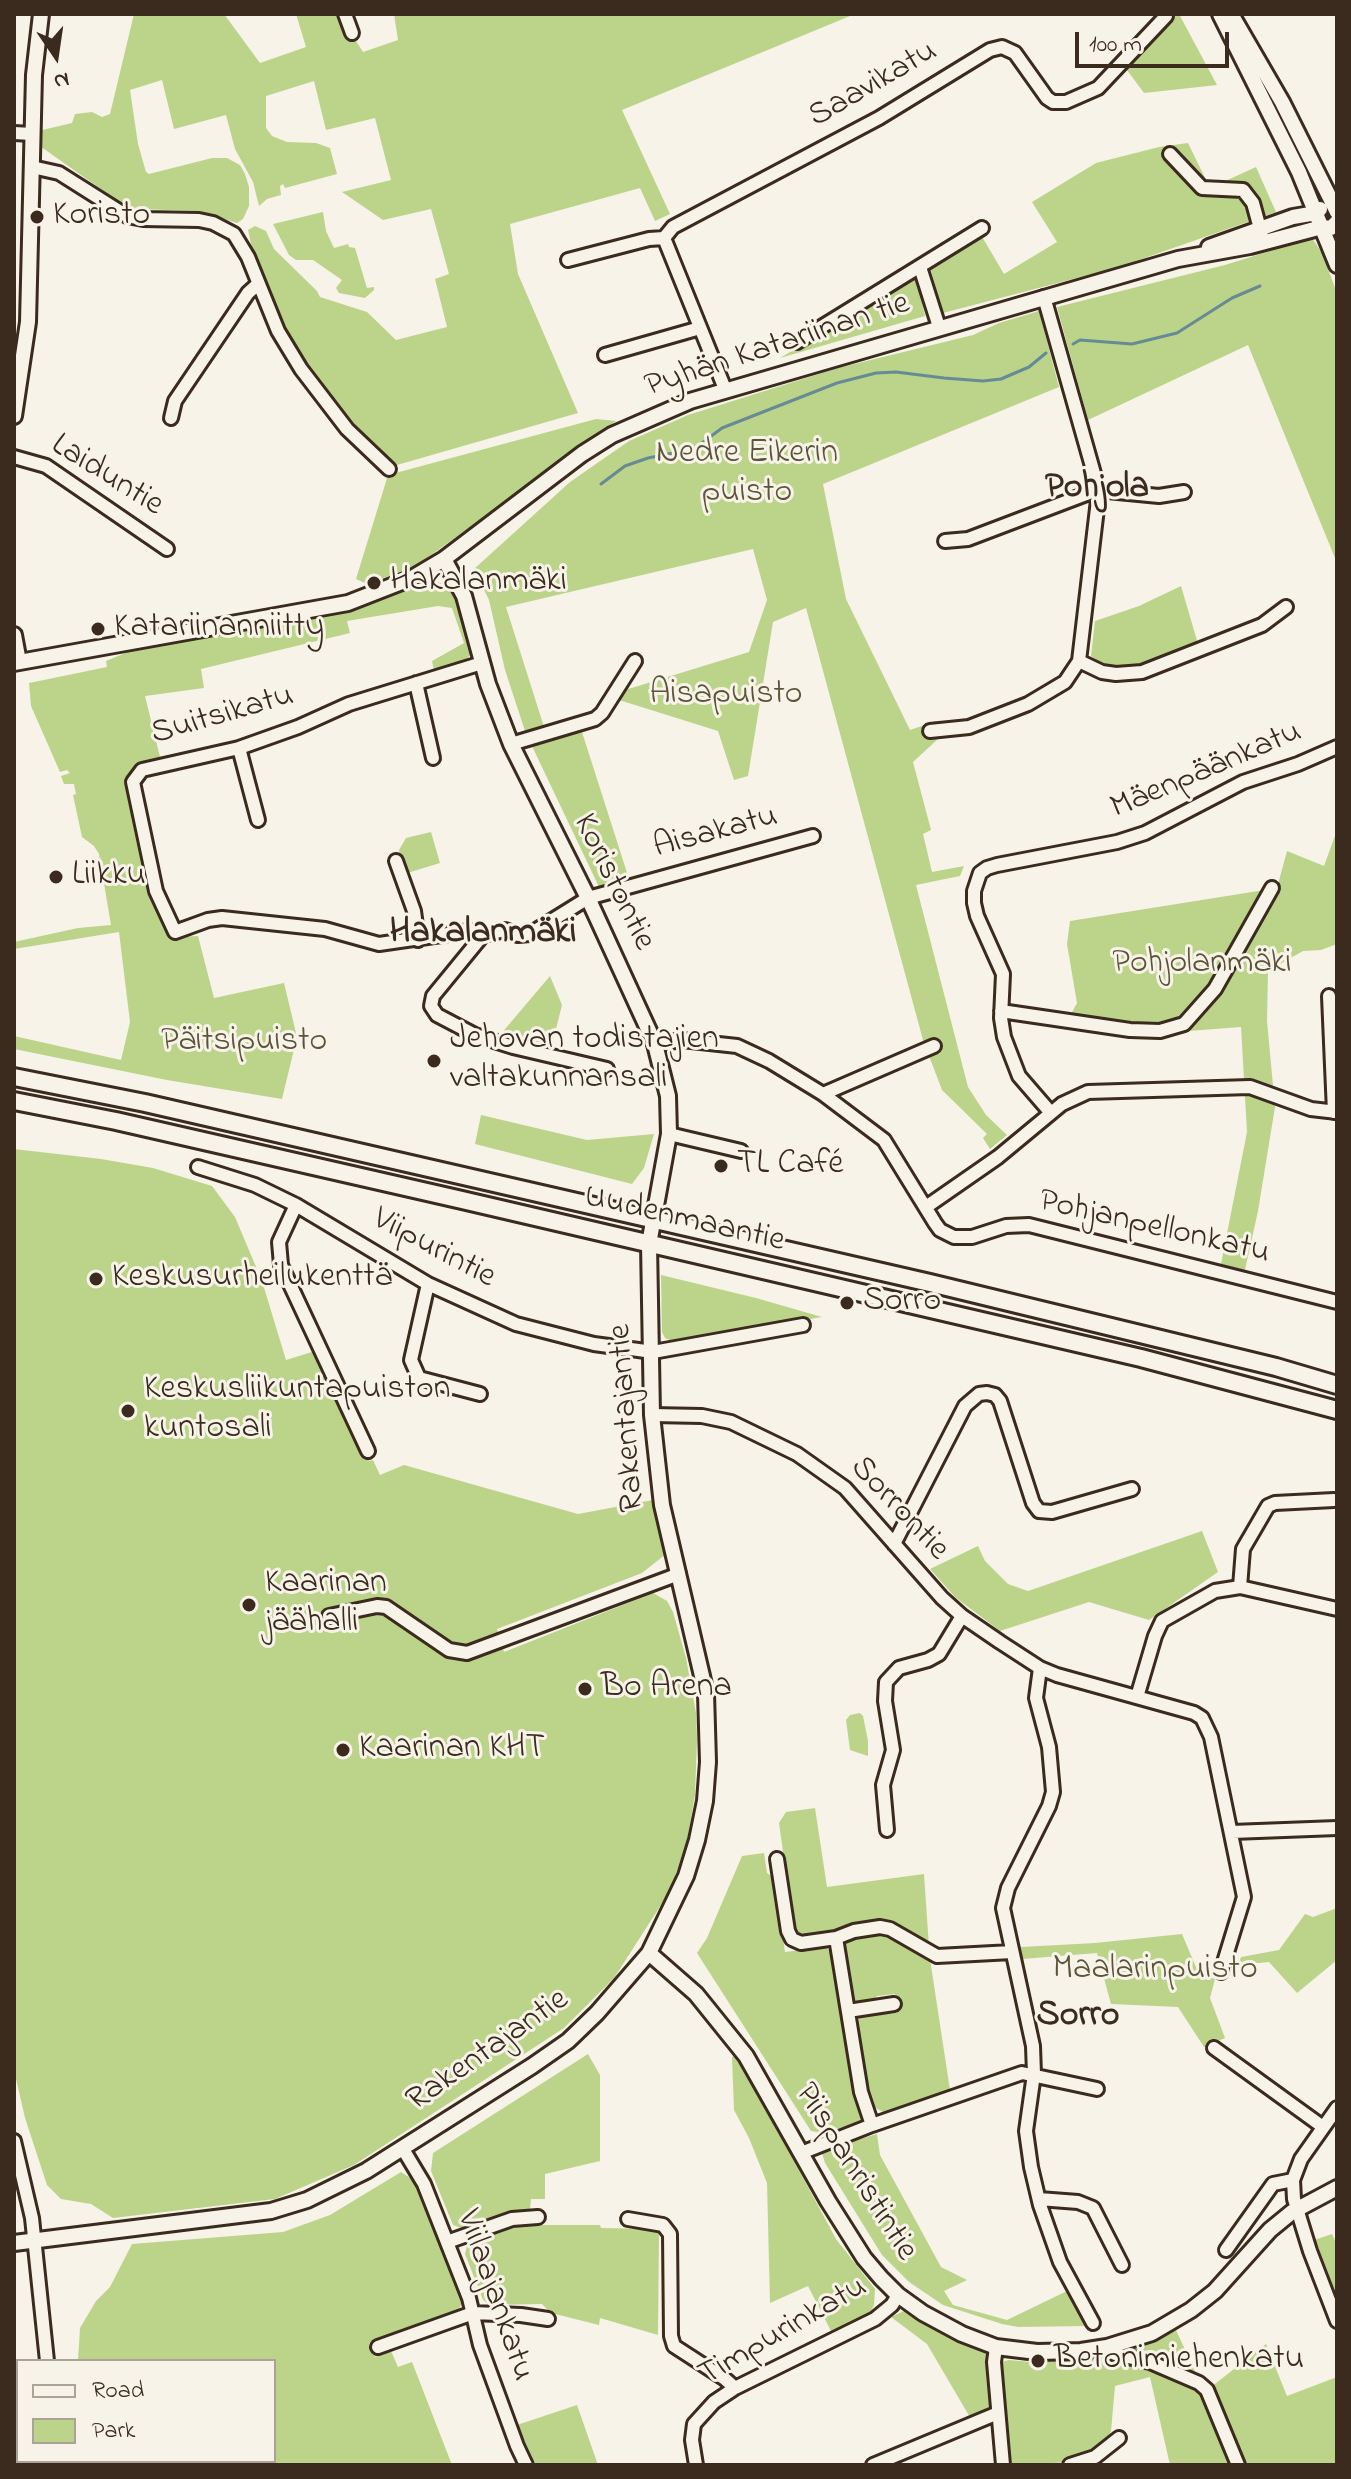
<!DOCTYPE html>
<html>
<head>
<meta charset="utf-8">
<style>
  body { margin:0 }
  #map { position:relative; width:1351px; height:2479px; overflow:hidden; background:#f7f3e8; font-family:"Indie Flower",sans-serif }
  canvas { display:block }
  .frame { position:absolute; inset:0; border:16px solid #3b2a1e; pointer-events:none }
  .legend { position:absolute; left:16px; top:2359px; width:260px; height:104px; box-sizing:border-box; background:#f7f3e8; border:2px solid #aca397; margin:0; padding:10px 14px; list-style:none; font-size:24px; color:#3b2a1e }
  .legend li { display:flex; align-items:center; gap:16px; height:40px }
  .legend b { width:40px; border:2px solid #aca397 }
  .north { position:absolute; left:16px; top:16px; width:80px; height:80px; -webkit-text-stroke:6px #f7f3e8; paint-order:stroke; rotate:167deg; font-size:22px; font-weight:700; line-height:32px; text-align:center; color:#3b2a1e }
  .north::after { content:''; display:block; margin:auto; width:28px; height:36px; background:#3b2a1e; clip-path:polygon(50% 0,100% 100%,50% 72%,0 100%) }
  .scale { position:absolute; left:1075px; top:32px; width:154px; height:36px; box-sizing:border-box; border:4px solid #3b2a1e; border-top:0; padding-left:10px; font-size:24px; line-height:28px; white-space:nowrap; color:#3b2a1e; -webkit-text-stroke:6px #f7f3e8; paint-order:stroke }
</style>
</head>
<body>
<div id="map">
<canvas width="1351" height="2479"></canvas>
<div class="frame"></div>
<ul class="legend">
<li><b style="height:10px;background:#f7f3e8"></b>Road</li>
<li><b style="height:22px;background:#bbd48a"></b>Park</li>
</ul>
<div class="north">N</div>
<div class="scale">100 m</div>
</div>
<script>
const ctx = document.querySelector('canvas').getContext('2d');
ctx.lineJoin = 'round';
function fillPath(path, color) { ctx.fillStyle = color; ctx.fill(path, 'evenodd'); }
const poly = rows => new Path2D(rows.map(r => 'M' + r).join(''));
function strokePath(path, color, width, dash) { ctx.strokeStyle = color; ctx.lineWidth = width; ctx.lineCap = dash ? 'butt' : 'round'; ctx.setLineDash(dash || []); ctx.stroke(path); }
function drawText(font, color, halo, rows, align = 'center') {
  ctx.font = font + ' "Indie Flower",sans-serif'; ctx.lineWidth = 6; ctx.setLineDash([]); ctx.textBaseline = 'middle'; ctx.strokeStyle = halo; ctx.fillStyle = color; for (const [text, x, y, turn = 0] of rows) {
    ctx.save(); ctx.translate(x, y); ctx.rotate((+turn || 0) * Math.PI / 180); ctx.textAlign = isNaN(turn) ? turn : align; if (halo) ctx.strokeText(text, 0, 0); ctx.fillText(text, 0, 0); ctx.restore();
  }
}
fillPath(poly([
  [134,14,224,14,260,63,306,47,296,14,339,14,363,52,398,40,394,14,855,14,622,110,670,214,655,221,640,188,510,224,518,274,578,413,390,467,353,432,324,395,284,330,254,258,248,230,255,226,266,231,274,249,317,291,320,297,367,312,396,340,447,327,435,279,449,274,431,209,383,220,342,192,391,180,375,118,326,130,314,81,266,96,266,128,272,136,287,142,316,143,330,148,337,174,285,188,283,184,280,186,281,195,267,199,259,206,253,182,235,149,226,115,174,129,162,80,130,90,138,144,146,172,149,174,212,158,227,158,240,165,245,174,249,187,249,206,243,219,237,223,199,211,138,209,122,204,37,144,38,131,72,123,75,114,92,112,102,117,110,114],
  [1171,14,1179,14,1217,85,1144,93,1124,66],
  [1188,143,1210,188,1256,167,1276,212,1119,267,943,313,930,267,981,235,1004,274,1057,242,1032,202,1096,163,1159,147],
  [323,212,326,231,334,248,348,244,349,247,355,248,367,288,374,287,374,290,365,298,339,293,336,288,342,280,313,260,296,260,289,255,273,224],
  [1312,238,1322,253,1337,293,1337,563,1248,345,1088,420,1057,307,1225,265],
  [916,276,925,316,780,358],
  [1039,311,1059,387,823,484,846,599,910,730,936,721,938,739,913,762,931,830,923,834,932,872,964,866,960,876,916,885,968,1087,986,1115,1007,1135,990,1149,983,1138,987,1134,942,1090,923,1040,806,608,773,622,748,776,734,780,718,731,619,700,625,690,749,652,767,600,753,549,506,607,544,727,525,731,505,670,489,600,474,569,570,482,629,441,688,415,838,368,973,335,999,323],
  [596,419,616,421,416,566,367,584,356,579,388,475],
  [424,579,445,584,458,597,474,646,472,653,462,664,434,671,432,661,464,643,452,608,438,606,347,621,350,633,201,669,204,688,145,696,160,757,197,749,198,755,135,771,173,937,198,936,214,998,284,983,297,1037,282,1099,167,1080,14,1049,14,1036,121,1060,130,1022,119,932,14,949,14,942,78,928,111,925,99,854,94,846,82,837,73,795,76,794,74,784,64,784,61,776,70,773,67,770,60,772,31,706,29,683,107,667,106,661,142,646,347,609],
  [1181,586,1198,644,1143,666,1131,667,1103,665,1091,656,1095,621,1139,606],
  [582,732,629,879,600,889,531,744],
  [1337,830,1337,944,1321,950,1303,951,1268,971,1267,1021,1275,1107,1258,1211,1245,1270,1221,1264,1247,1132,1241,1027,1123,1036,1018,1017,1009,1020,1010,1007,1069,1018,1077,1003,1067,944,1070,921,1277,888,1287,851,1324,866],
  [431,832,440,863,404,874,399,850,406,838],
  [550,976,562,1005,551,1049,500,1035],
  [481,1115,587,1140,654,1134,644,1168,632,1184,475,1144],
  [14,1149,101,1159,153,1168,212,1186,235,1217,262,1281,286,1360,315,1351,369,1461,373,1460,380,1475,404,1465,578,1514,653,1500,666,1554,642,1573,497,1629,504,1652,653,1593,667,1601,673,1612,686,1658,696,1713,697,1739,695,1795,687,1841,670,1891,614,1978,564,2028,354,2165,275,2199,113,2218,91,2204,61,2199,47,2185,25,2118,14,2070],
  [661,1275,756,1298,822,1317,674,1342,665,1338,662,1332],
  [1202,1531,1218,1572,1149,1620,1089,1602,1000,1631,955,1597,930,1569,978,1546,985,1561,1008,1584,1028,1591],
  [860,1713,863,1716,868,1741,868,1756,850,1750,846,1720,850,1715],
  [815,1808,827,1887,924,1874,929,1947,886,1922,802,1935,794,1929,779,1823,786,1812],
  [764,1853,767,1873,774,1878,785,1952,825,1947,833,1953,853,2089,863,2121,823,2133,811,2131,697,1953,707,1938,742,1856],
  [1337,1908,1337,1960,1297,1993,1269,1962,1238,1965,1241,1957,1279,1950,1305,1914,1313,1917],
  [882,1932,930,1959,950,2090,885,2113,874,2107,865,2083,856,2024,861,2016,897,2013,895,1994,877,1996,872,2002,859,2004,852,1998,843,1945,850,1937],
  [1182,1934,1198,1972,1215,1979,1210,1998,1225,2038,1204,2047,1178,2007,1111,2004,1097,1953,1022,1959,1021,1947,1095,1943],
  [588,2054,600,2075,600,2161,545,2174,545,2199,531,2199,530,2211,512,2211,464,2229,453,2225,431,2171,433,2153],
  [737,2055,836,2239,875,2289,874,2305,868,2317,832,2333,808,2286,770,2303,767,2183,749,2138,734,2110,732,2057],
  [877,2134,880,2155,941,2267,967,2280,944,2291,953,2305,1007,2320,1069,2290,1088,2326,1018,2327,1002,2324,943,2305,909,2282,882,2255,825,2163,821,2150],
  [401,2172,415,2181,463,2301,459,2309,369,2343,375,2357,391,2351,398,2367,412,2362,452,2465,92,2465,90,2461,274,2461,274,2361,78,2361,80,2328,96,2301,110,2287,132,2244,283,2232,330,2215],
  [514,2225,600,2225,601,2228,654,2229,659,2233,658,2335,600,2318,599,2325,551,2313,542,2304,490,2305,483,2300,465,2254,468,2242],
  [1332,2234,1337,2245,1337,2314,1311,2241],
  [906,2310,977,2345,986,2354,994,2408,988,2414,971,2419,927,2344,891,2317],
  [1176,2330,1198,2378,1211,2387,1266,2344,1287,2396,1337,2377,1337,2465,1245,2465,1211,2387,1233,2465,1170,2465,1150,2377,1115,2386,1111,2431,1104,2448,1071,2462,1015,2465,1009,2462,999,2369,1001,2362,1009,2360,1041,2363,1056,2359,1099,2356,1112,2358],
  [577,2405,598,2465,536,2465,517,2425]
]), '#bbd48a');
strokePath(poly([
  [1073,344,1080,340,1132,344,1177,333,1232,298,1260,286],
  [601,484,625,466,648,458,694,449,722,428,837,383,876,373,896,372,944,378,983,381,1001,379,1029,367,1046,353]
]), '#678a95', 3);
const minor = poly([
  [345,14,352,33],
  [14,133,32,134],
  [1170,154,1202,188,1243,190,1253,203,1262,236],
  [32,167,59,173,127,216,143,219,199,220,213,223,234,234,248,257,278,331,301,369,347,429,389,469],
  [664,238,673,227,879,118,990,50,1002,47,1015,53,1047,98,1053,102,1066,102,1098,88,1166,16],
  [664,238,725,389],
  [568,260,649,239,664,238],
  [920,267,939,327],
  [797,342,982,228],
  [605,355,700,328],
  [171,418,175,401,248,293,258,284],
  [14,457,46,466,167,549],
  [945,541,968,539,1097,490,1159,496,1184,492],
  [1079,661,1102,672,1116,674,1142,672,1262,625,1286,607],
  [482,663,349,704,298,727,239,748,142,770,133,782,156,891,175,932,208,920,222,918,325,929,379,944,469,931,483,935],
  [416,683,433,758],
  [930,731,969,727,1028,704,1065,682,1079,661,1098,500,1095,477,1044,297],
  [511,744,595,719,602,713,635,661],
  [239,748,258,820],
  [396,861,414,911,418,940],
  [1329,996,1334,1112],
  [1001,1011,1130,1030,1160,1031,1184,1024,1215,989,1272,888],
  [655,1044,682,1040,737,1046,769,1061,823,1094,884,1140,935,1223,940,1230,954,1237,972,1237,1006,1226,1029,1225,1337,1302],
  [607,1069,513,1047,475,1035,437,1015,431,1006,433,996,483,935,505,930,518,935,530,934,588,898,813,836],
  [823,1094,934,1046],
  [1051,1113,1019,1076,1004,1037,1001,1018,1003,974,977,916,974,903,974,891,980,873,987,868,997,865,1117,842,1145,833,1243,782,1298,764,1337,747],
  [669,1134,741,1151],
  [198,1167,255,1185,296,1205,428,1284,516,1324,594,1344,653,1352,803,1325],
  [296,1205,279,1242,281,1265,368,1451],
  [926,1207,998,1157,1062,1104,1088,1092,1250,1087,1311,1109,1337,1112],
  [428,1284,411,1360,419,1378,480,1394],
  [652,1415,702,1416,731,1422,797,1454,845,1488,942,1598,962,1616,1000,1642,1040,1668,1057,1675,1194,1713,1202,1718,1211,1737,1244,1897,1221,1972],
  [894,1544,965,1406,979,1394,987,1393,995,1395,1000,1401,1033,1503,1039,1511,1052,1512,1132,1489],
  [1240,1587,1243,1549,1268,1506,1275,1503,1334,1500],
  [329,1616,377,1606,386,1607,449,1650,467,1653,679,1574],
  [1040,1668,1036,1698,1049,1747,1053,1792,1049,1806,1008,1888,1003,1908,1033,2046,1034,2074,1026,2131,1031,2167,1040,2205,1060,2262,1093,2323],
  [1137,1697,1155,1636,1162,1621,1215,1591,1240,1587,1337,1609],
  [887,1830,883,1785,893,1750,885,1701,886,1682,899,1668,928,1660,939,1654,962,1616],
  [1232,1832,1337,1828],
  [777,1859,788,1931,792,1939,801,1943,836,1938,861,2092,872,2125],
  [836,1938,854,1931,880,1927,890,1929,937,1956,1012,1952],
  [848,2011,894,2004],
  [1214,2048,1323,2127],
  [1337,2108,1301,2159,1293,2180,1294,2199,1310,2251,1337,2321],
  [14,2141,32,2218,47,2361],
  [403,2149,424,2184,469,2298,480,2345,517,2446,526,2465],
  [801,2153,872,2125,1022,2073,1097,2089],
  [1039,2199,1078,2202,1093,2208,1122,2265],
  [628,2219,663,2225,670,2234,671,2336,674,2346,725,2379,735,2388],
  [447,2242,512,2219,538,2217],
  [1226,2250,1273,2184,1293,2180],
  [1110,2346,1115,2354,1150,2362,1199,2383,1207,2390,1238,2465],
  [378,2347,473,2313,521,2315,548,2319],
  [996,2347,994,2362,1003,2465],
  [65,2461,66,2465],
  [696,2465,692,2440,694,2424,714,2402,735,2388,875,2319,892,2305,898,2295],
  [873,2465,998,2413],
  [1070,2465,1095,2457,1119,2438]
]);
const tertiary = poly([
  [1220,14,1299,172,1337,265],
  [1231,14,1282,102,1337,212],
  [1209,247,1293,217,1316,213,1320,209],
  [14,416,28,322,34,75,41,14],
  [14,635,19,662],
  [14,663,348,603,412,578,444,559,582,454,612,435,690,401,1178,259,1250,246,1322,227,1331,228,1337,222],
  [649,1953,696,1994,746,2056,828,2201,864,2258,881,2278,898,2295,923,2313,962,2334,996,2347,1037,2352,1081,2351,1107,2347,1152,2333,1191,2310,1215,2291,1270,2230,1292,2212,1337,2188],
  [14,2243,271,2211,307,2200,366,2171,532,2066,568,2041,597,2013,649,1953,686,1876,697,1840,705,1801,708,1762,706,1693,662,1505,652,1415,649,1244,669,1134,668,1096,655,1044,588,898,511,744,488,684,464,596,444,559]
]);
const secondary = poly([
  [14,1077,145,1103,930,1283,1276,1367,1337,1385],
  [14,1101,116,1121,462,1200,1141,1358,1337,1410]
]);
strokePath(minor, '#3b2a1e', 18);
strokePath(tertiary, '#3b2a1e', 20);
strokePath(secondary, '#3b2a1e', 22);
strokePath(minor, '#f7f3e8', 12);
strokePath(tertiary, '#f7f3e8', 14);
strokePath(secondary, '#f7f3e8', 16);
for (const [x, y, r, color] of [
  [37,217,8,"#3b2a1e"],
  [374,583,8,"#3b2a1e"],
  [98,629,8,"#3b2a1e"],
  [56,877,8,"#3b2a1e"],
  [434,1061,8,"#3b2a1e"],
  [721,1166,8,"#3b2a1e"],
  [96,1279,8,"#3b2a1e"],
  [847,1303,8,"#3b2a1e"],
  [128,1411,8,"#3b2a1e"],
  [249,1605,8,"#3b2a1e"],
  [585,1689,8,"#3b2a1e"],
  [343,1750,8,"#3b2a1e"],
  [1038,2361,8,"#3b2a1e"]
]) { const dot = new Path2D(); dot.arc(x, y, r, 0, 2 * Math.PI); ctx.fillStyle = color; ctx.fill(dot); strokePath(dot, '#f7f3e8', 3); }
drawText('34px', '#3b2a1e', '#f7f3e8', [
  ["Saavikatu",874,86,-30],
  ["Pyhän Katariinan tie",778,347,-18],
  ["Laiduntie",106,477,32],
  ["Suitsikatu",223,717,-16],
  ["Mäenpäänkatu",1207,772,-23],
  ["Aisakatu",716,834,-15],
  ["Koristontie",612,883,64],
  ["Uudenmaantie",684,1221,13],
  ["Pohjanpellonkatu",1154,1229,13],
  ["Viipurintie",433,1250,28],
  ["Rakentajantie",629,1418,-94],
  ["Sorrontie",898,1510,47],
  ["Rakentajantie",489,2052,-35],
  ["Piispanristintie",854,2173,58],
  ["Viilaajankatu",493,2296,71],
  ["Timpurinkatu",784,2333,-30]
]);
drawText('34px', '#3b2a1e', '#f7f3e8', [
  ["Koristo",53,217],
  ["Hakalanmäki",390,583],
  ["Katariinanniitty",114,629],
  ["Liikku",72,877],
  ["Jehovan todistajien",450,1041],
  ["valtakunnansali",450,1080],
  ["TL Café",737,1166],
  ["Keskusurheilukenttä",112,1279],
  ["Sorro",863,1303],
  ["Keskusliikuntapuiston",144,1391],
  ["kuntosali",144,1430],
  ["Kaarinan",265,1585],
  ["jäähalli",265,1624],
  ["Bo Arena",601,1689],
  ["Kaarinan KHT",359,1750],
  ["Betonimiehenkatu",1054,2361]
], 'left');
drawText('34px', '#5b5439', '#f7f3e8', [
  ["Nedre Eikerin",747,455],
  ["puisto",747,494],
  ["Aisapuisto",726,696],
  ["Pohjolanmäki",1202,965],
  ["Päitsipuisto",244,1043],
  ["Maalarinpuisto",1155,1971]
]);
drawText('bold 36px', '#3b2a1e', '#f7f3e8', [
  ["Pohjola",1097,490],
  ["Hakalanmäki",483,935],
  ["Sorro",1078,2018]
]);
</script>
</body>
</html>
